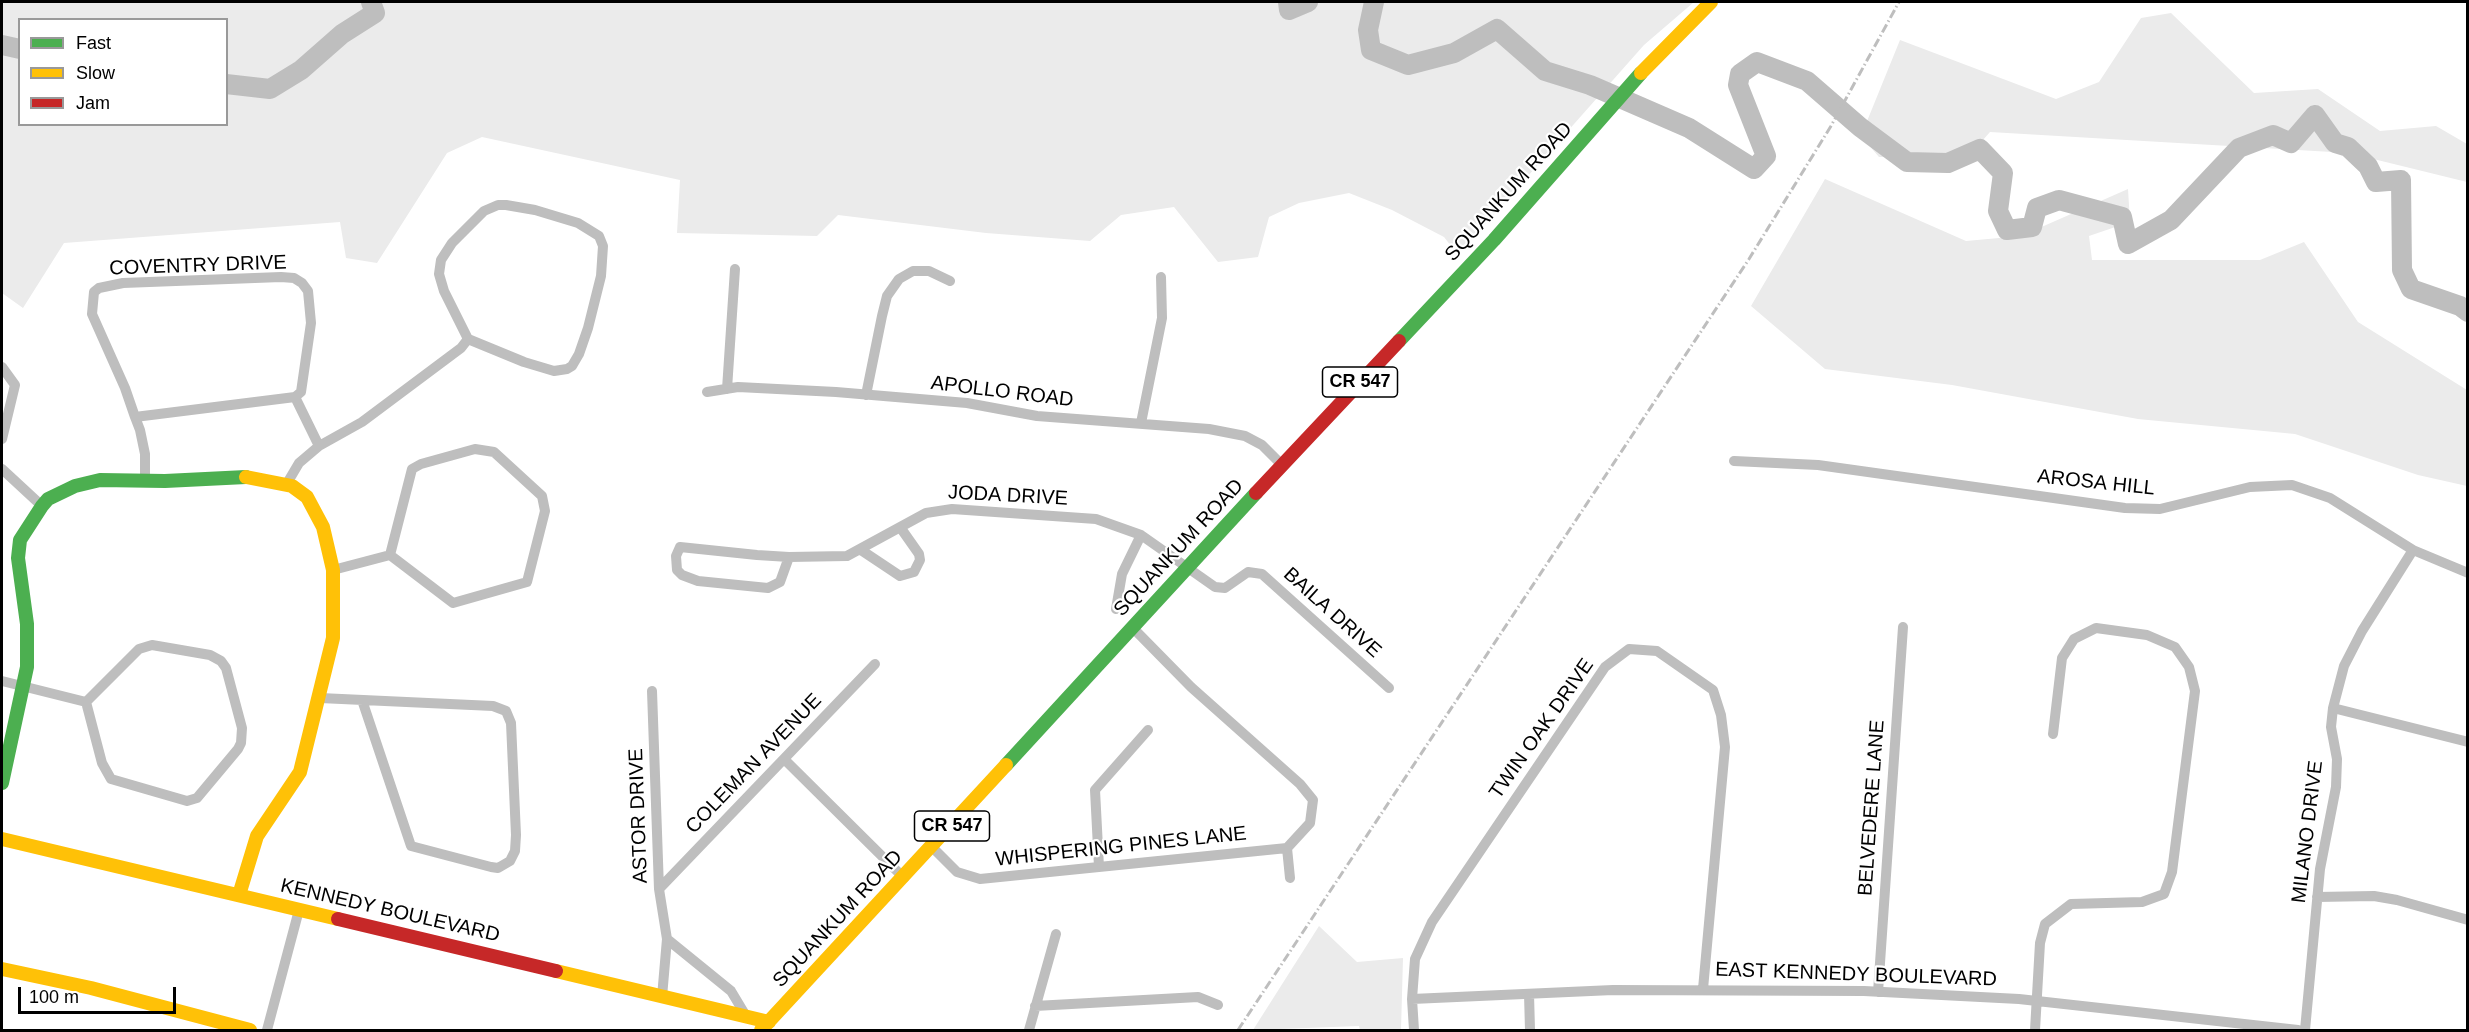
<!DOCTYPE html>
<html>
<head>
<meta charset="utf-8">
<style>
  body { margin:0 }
  #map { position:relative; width:2469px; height:1032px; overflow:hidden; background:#fff; font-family:Helvetica,sans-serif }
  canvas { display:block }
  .frame { position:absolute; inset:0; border:3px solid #000; pointer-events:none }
  .legend { position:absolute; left:18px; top:18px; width:210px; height:108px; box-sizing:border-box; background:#fff; border:2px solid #999; margin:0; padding:8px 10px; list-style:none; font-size:18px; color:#000 }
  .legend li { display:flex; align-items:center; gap:12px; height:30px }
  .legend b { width:30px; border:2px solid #999 }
  .scale { position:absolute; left:18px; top:987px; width:158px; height:27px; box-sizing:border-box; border:3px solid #000; border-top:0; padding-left:8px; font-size:18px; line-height:21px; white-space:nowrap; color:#000; -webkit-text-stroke:4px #fff; paint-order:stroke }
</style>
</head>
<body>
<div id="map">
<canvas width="2469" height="1032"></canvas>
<div class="frame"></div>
<ul class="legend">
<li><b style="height:8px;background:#4caf50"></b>Fast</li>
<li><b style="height:8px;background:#ffc107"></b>Slow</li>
<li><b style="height:8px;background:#c62828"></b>Jam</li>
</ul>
<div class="scale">100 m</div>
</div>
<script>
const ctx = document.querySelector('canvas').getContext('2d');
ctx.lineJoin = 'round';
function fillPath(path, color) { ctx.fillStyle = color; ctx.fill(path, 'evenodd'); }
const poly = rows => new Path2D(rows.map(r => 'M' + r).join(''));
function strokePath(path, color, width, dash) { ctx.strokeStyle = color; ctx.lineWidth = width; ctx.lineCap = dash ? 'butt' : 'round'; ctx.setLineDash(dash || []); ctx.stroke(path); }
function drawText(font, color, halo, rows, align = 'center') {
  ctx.font = font + ' Helvetica,sans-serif'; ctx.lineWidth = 4.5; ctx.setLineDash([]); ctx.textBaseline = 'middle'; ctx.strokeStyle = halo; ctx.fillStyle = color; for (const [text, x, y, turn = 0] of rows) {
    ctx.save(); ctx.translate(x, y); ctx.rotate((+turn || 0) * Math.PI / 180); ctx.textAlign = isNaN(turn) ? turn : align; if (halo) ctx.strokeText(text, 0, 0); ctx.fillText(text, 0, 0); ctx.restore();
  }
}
fillPath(poly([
  [2,2,1694,2,1644,45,1458,255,1444,237,1392,210,1349,193,1299,203,1269,217,1258,257,1218,262,1174,207,1121,215,1090,241,986,233,838,215,817,236,677,233,680,180,482,137,447,153,377,263,346,258,340,222,64,243,23,308,2,293],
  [20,20,226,20,226,124,20,124],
  [2171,13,2254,93,2318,89,2380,131,2436,126,2467,144,2467,182,2349,153,1990,132,1967,158,1879,157,1861,136,1900,40,2056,99,2099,82,2141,18],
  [1825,179,1966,241,2021,236,2128,189,2130,222,2089,236,2092,260,2260,260,2304,242,2358,322,2467,390,2467,486,2418,475,2295,434,2138,419,1952,385,1825,369,1751,306],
  [1319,926,1357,962,1403,958,1401,1030,1360,1030,1359,1026,1253,1030]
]), '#ebebeb');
strokePath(poly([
  [1288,2,1289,10,1308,2],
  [1374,2,1368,30,1371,50,1408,65,1454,53,1497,29,1545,71,1590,85,1689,128,1754,169,1766,156,1738,85,1740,74,1757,62,1807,81,1860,127,1907,162,1948,163,1980,149,2003,173,1998,211,2007,230,2032,227,2037,208,2059,200,2122,217,2128,244,2171,220,2239,148,2273,135,2291,143,2315,115,2335,143,2348,147,2368,166,2376,182,2401,180,2402,270,2411,289,2460,306,2468,312],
  [2,45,20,49],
  [226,84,270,89,301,70,342,34,375,13,371,2]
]), '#bebebe', 20);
strokePath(poly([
  [506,205,535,210,578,223,599,236,603,246,601,276,588,328,579,354,572,366,567,369,554,371,524,362,468,339,444,291,439,274,441,260,452,243,484,211,498,205,506,205],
  [2,367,15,385,2,439],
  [727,389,735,269],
  [707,392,738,387,836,392,967,403,1037,416,1209,429,1245,436,1262,445,1282,465],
  [866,395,882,316,887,296,899,279,913,271,929,271,950,281],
  [295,397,319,446],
  [135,417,295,397,301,392,311,323,308,291,302,283,294,278,281,277,123,283,99,288,94,292,92,314,125,388,135,417,140,430,145,454,145,481],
  [1141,423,1162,318,1161,277],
  [475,449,494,452,542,496,545,511,527,582,453,603,390,555,412,469,421,464,475,449],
  [1734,461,1818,465,2125,508,2160,509,2250,487,2292,485,2330,498,2413,550,2468,573],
  [2,469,42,506],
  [286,485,299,463,319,446,362,422,461,348,468,339],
  [680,547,757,555,789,557,780,582,768,588,698,581,682,575,677,570,676,556,680,547],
  [861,550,900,576,914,572,920,560,919,554,900,527],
  [789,557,847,556,926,513,952,509,1096,519,1141,535,1215,587,1225,588,1248,572,1262,574,1389,688],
  [333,570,390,555],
  [1116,609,1122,574,1141,535],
  [1132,627,1191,687,1300,784,1313,800,1310,823,1287,848,1290,878],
  [152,645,210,655,221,661,226,668,242,728,241,743,238,749,197,798,187,801,111,779,102,763,86,702,139,649,152,645],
  [2,681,86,702],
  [652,691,659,889,667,939,662,997],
  [320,698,493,706,506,711,511,723,516,835,515,851,510,861,498,868,491,867,411,846,362,700],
  [2333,708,2468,742],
  [785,760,904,878],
  [932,847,957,872,980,879,1287,848],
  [1099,867,1095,790,1148,730],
  [659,889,875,664],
  [2317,897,2374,896,2397,900,2468,920],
  [667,939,731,991,746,1016],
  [1878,992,1903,627],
  [1529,994,1530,1030],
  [1412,999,1613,990,1864,991,2019,999,2298,1030],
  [1035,1006,1198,997,1218,1005],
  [267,1030,299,910],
  [1029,1030,1056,934],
  [1414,1030,1412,999,1415,959,1432,922,1605,667,1629,649,1657,651,1713,690,1721,715,1725,747,1703,989],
  [2035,1030,2040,943,2045,924,2071,904,2142,902,2164,894,2172,872,2195,691,2189,667,2175,647,2147,635,2096,628,2074,639,2062,658,2053,734],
  [2305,1030,2320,869,2336,787,2337,759,2331,727,2333,708,2344,666,2362,631,2413,550]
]), '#bebebe', 10);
strokePath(poly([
  [1399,341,1494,240,1641,73],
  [1006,765,1256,493],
  [2,783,27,667,27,624,18,558,20,540,42,506,48,499,75,486,100,480,165,481,246,477]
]), '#4caf50', 14);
strokePath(poly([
  [1641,73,1711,2],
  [2,839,338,919],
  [239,895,257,836,300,772,333,638,333,570,323,527,307,497,292,486,246,477],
  [2,969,91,988,250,1030],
  [556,971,769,1022],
  [761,1030,1006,765]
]), '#ffc107', 14);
strokePath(poly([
  [1256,493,1399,341],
  [338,919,556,971]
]), '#c62828', 14);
strokePath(poly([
  [1238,1030,1749,259,1831,126,1899,2]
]), '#bebebe', 3, [9, 3, 1.5, 3]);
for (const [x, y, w] of [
  [1360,382,75],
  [952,826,75]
]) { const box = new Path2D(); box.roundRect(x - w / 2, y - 15, w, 30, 4.5); ctx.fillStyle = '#fff'; ctx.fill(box); strokePath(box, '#000', 1.5); }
drawText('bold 18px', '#000', null, [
  ["CR 547",1360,382],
  ["CR 547",952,826]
]);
drawText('20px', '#000', '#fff', [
  ["SQUANKUM ROAD",1509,192,-48],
  ["COVENTRY DRIVE",198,266,-2],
  ["APOLLO ROAD",1002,392,7],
  ["AROSA HILL",2096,483,6],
  ["JODA DRIVE",1008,496,3],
  ["SQUANKUM ROAD",1179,548,-47],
  ["BAILA DRIVE",1332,613,42],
  ["TWIN OAK DRIVE",1542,729,-55],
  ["COLEMAN AVENUE",754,764,-46],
  ["BELVEDERE LANE",1872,808,-86],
  ["ASTOR DRIVE",639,816,-92],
  ["MILANO DRIVE",2308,832,-83],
  ["WHISPERING PINES LANE",1121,847,-6],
  ["KENNEDY BOULEVARD",390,911,13],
  ["SQUANKUM ROAD",838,919,-47],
  ["EAST KENNEDY BOULEVARD",1856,975,2]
]);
</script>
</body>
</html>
